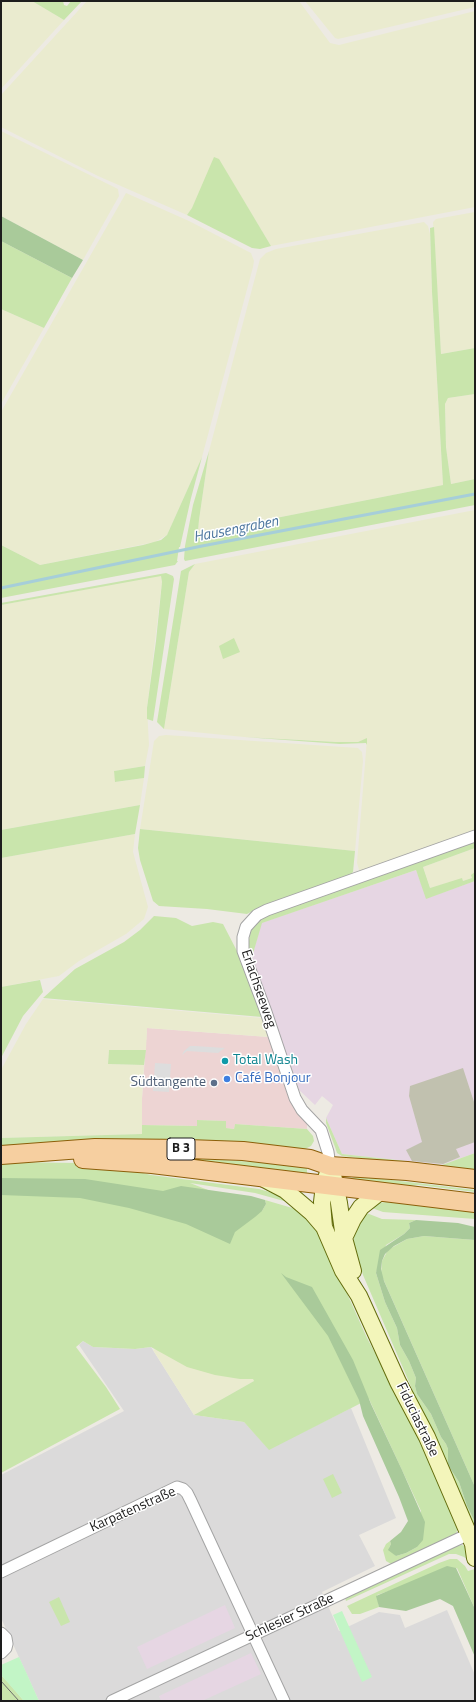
<!DOCTYPE html>
<html>
<head>
<meta charset="utf-8">
<style>
  body { margin:0 }
  #map { position:relative; width:476px; height:1702px; overflow:hidden; background:#edeae3; font-family:"Titillium Web",sans-serif }
  canvas { display:block }
  .frame { position:absolute; inset:0; border:2px solid #1d1d1d; pointer-events:none }
</style>
</head>
<body>
<div id="map">
<canvas width="476" height="1702"></canvas>
<div class="frame"></div>
</div>
<script>
const ctx = document.querySelector('canvas').getContext('2d');
ctx.lineJoin = 'round';
function fillPath(path, color) { ctx.fillStyle = color; ctx.fill(path, 'evenodd'); }
const poly = rows => new Path2D(rows.map(r => 'M' + r).join(''));
function strokePath(path, color, width, dash) { ctx.strokeStyle = color; ctx.lineWidth = width; ctx.lineCap = dash ? 'butt' : 'round'; ctx.setLineDash(dash || []); ctx.stroke(path); }
function drawText(font, color, halo, rows, align = 'center') {
  ctx.font = font + ' "Titillium Web",sans-serif'; ctx.lineWidth = 3; ctx.setLineDash([]); ctx.textBaseline = 'middle'; ctx.strokeStyle = halo; ctx.fillStyle = color; for (const [text, x, y, turn = 0] of rows) {
    ctx.save(); ctx.translate(x, y); ctx.rotate((+turn || 0) * Math.PI / 180); ctx.textAlign = isNaN(turn) ? turn : align; if (halo) ctx.strokeText(text, 0, 0); ctx.fillText(text, 0, 0); ctx.restore();
  }
}
fillPath(poly([
  [83,1341,93,1347,135,1349,151,1347,194,1415,244,1422,269,1449,351,1408,396,1518,359,1535,375,1566,322,1592,339,1631,379,1612,400,1615,405,1628,447,1610,475,1675,475,1701,39,1701,1,1618,1,1475,124,1411,79,1345]
]), '#dbdada');
fillPath(poly([
  [147,1028,269,1037,280,1074,293,1107,307,1124,307,1129,235,1124,234,1129,225,1128,225,1121,198,1120,197,1126,142,1125,142,1098]
]), '#edd4d3');
fillPath(poly([
  [416,870,427,898,475,881,475,1153,442,1165,342,1154,326,1118,333,1105,322,1096,315,1105,299,1090,252,957,261,923],
  [225,1605,235,1628,147,1669,137,1647],
  [251,1653,261,1674,202,1701,161,1701,159,1696]
]), '#e6d6e3');
fillPath(poly([
  [463,1068,475,1105,475,1142,456,1149,460,1157,443,1164,412,1161,406,1150,422,1142,409,1096,410,1086]
]), '#c1c1af');
fillPath(poly([
  [1,1,32,1,64,20,1,89],
  [87,1,299,1,330,43,339,45,475,11,475,207,271,246,218,159,190,213,187,215,98,176,1,127,1,95],
  [305,1,475,1,475,7,338,39,335,38],
  [1,131,118,189,119,196,83,260,1,216],
  [126,193,189,221,251,253,254,261,253,267,202,457,167,535,155,542,40,565,1,545,1,412],
  [475,212,475,348,441,354,433,222,436,219],
  [424,222,428,226,430,234,432,292,443,485,200,533,198,531,199,520,209,451,260,259,266,253,276,249],
  [1,309,44,328,1,404],
  [475,394,475,479,451,484,446,447,445,404,448,398],
  [475,510,475,832,360,873,357,863,367,739,358,742,336,742,244,737,164,729,189,572,195,564],
  [155,576,161,576,162,582,147,708,149,745,145,766,114,771,116,782,144,778,140,805,1,830,1,605],
  [166,735,358,748,362,752,363,761,355,851,140,829,154,741,159,736],
  [135,834,133,852,148,907,144,919,126,934,79,961,59,976,1,987,1,858],
  [475,848,475,872,472,878,463,881,462,879,430,888,423,867],
  [43,999,262,1018,269,1037,147,1028,146,1050,109,1050,108,1064,144,1065,142,1098,142,1134,1,1138,1,1070,26,1024],
  [235,1323,254,1381,194,1415,153,1350]
]), '#eaebcf');
fillPath(poly([
  [32,1,63,1,64,5,67,6,71,1,82,1,64,20],
  [214,157,219,159,271,246,260,249,252,248,187,215,192,208],
  [434,227,441,354,475,348,475,394,448,398,445,404,446,447,451,484,475,479,475,505,185,561,184,559,185,546,193,505,209,451,199,520,198,531,200,533,443,485,432,292,430,228],
  [1,241,72,278,44,328,1,309],
  [202,457,191,498,180,547,179,547,177,561,178,561,175,565,1,598,1,545,40,565,143,545,161,540,167,535],
  [195,564,189,572,164,729,157,722,181,571],
  [166,573,173,576,174,579,153,721,147,719,147,708,156,641,162,582,161,576,1,605,1,603],
  [234,638,240,652,223,659,219,646],
  [244,737,336,742,358,742,367,738,367,745,366,743,340,744],
  [145,766,144,778,115,782,114,771],
  [140,805,135,834,1,858,1,830],
  [140,829,355,851,353,872,350,875,306,892,262,906,247,914,207,909,159,906,153,901,140,860,138,848],
  [475,841,475,848,423,867,430,888,462,878,463,881,472,878,471,875,475,872,475,881,426,899,416,870,262,923,252,957,248,946,251,930,259,919,265,916],
  [154,916,176,918,192,926,213,922,223,924,238,953,262,1017,43,998,75,969,124,942,140,930],
  [40,980,43,992,23,1016,1,1058,1,987],
  [109,1050,146,1050,144,1065,108,1064],
  [326,1118,342,1154,442,1165,475,1153,475,1172,342,1156,337,1153,335,1147,326,1123],
  [197,1120,226,1121,226,1128,234,1129,235,1124,307,1129,313,1136,314,1141,311,1146,305,1149,303,1152,1,1148,1,1138,142,1134,142,1125,197,1126],
  [138,1154,296,1165,307,1167,307,1174],
  [1,1162,81,1163,131,1170,151,1175,259,1189,284,1196,294,1205,284,1201,255,1193,190,1183,262,1211,266,1204,265,1200,299,1210,312,1219,332,1260,334,1272,341,1280,367,1338,418,1433,458,1527,456,1534,393,1565,386,1561,383,1550,386,1544,390,1541,391,1544,389,1548,396,1556,406,1553,417,1547,421,1511,369,1399,269,1450,244,1422,194,1415,254,1381,253,1379,240,1379,215,1375,187,1367,151,1347,135,1349,115,1348,93,1347,83,1341,76,1347,106,1387,120,1409,1,1473],
  [358,1176,475,1190,475,1192,419,1185,399,1187,348,1179],
  [393,1201,475,1209,475,1219,383,1212,369,1207,379,1203],
  [364,1212,382,1219,416,1220,409,1223,410,1228,404,1234,386,1245,376,1273,385,1302,397,1328,400,1345,409,1361,416,1378,415,1386,417,1394,431,1414,441,1437,446,1444,448,1449,448,1465,459,1482,467,1506,475,1522,475,1529,440,1454,363,1275,354,1246,354,1237,355,1229],
  [424,1236,475,1240,475,1487,381,1274,382,1261,388,1250,407,1239],
  [333,1474,342,1493,332,1498,323,1479],
  [462,1545,468,1548,470,1562,464,1557,456,1554,449,1554,346,1601,345,1598,456,1546],
  [450,1559,457,1559,465,1566,468,1571,475,1569,475,1609,457,1568,377,1595,379,1607,360,1614,352,1614,347,1606,439,1563],
  [59,1597,70,1622,61,1626,49,1602],
  [1,1675,7,1681,24,1701,1,1701]
]), '#c9e5ac');
fillPath(poly([
  [1,216,83,260,72,278,1,241],
  [1,1178,85,1179,163,1191,181,1186,251,1196,265,1200,266,1204,262,1211,255,1217,235,1232,230,1244,186,1224,129,1208,80,1198,1,1195],
  [416,1220,458,1223,475,1227,475,1240,424,1236,407,1239,394,1246,385,1254,382,1261,381,1269,384,1281,475,1487,475,1522,467,1506,459,1482,448,1465,448,1449,446,1444,441,1437,431,1414,417,1394,415,1386,416,1378,409,1361,400,1345,397,1328,385,1302,376,1273,380,1250,404,1234,410,1228,409,1223],
  [281,1273,286,1277,312,1287,353,1360,371,1404,402,1470,425,1522,423,1540,417,1547,406,1553,396,1556,388,1550,391,1544,390,1541,401,1532,408,1521,399,1497,363,1416,359,1400,328,1336],
  [447,1566,456,1568,475,1609,475,1657,453,1606,440,1599,406,1611,379,1607,376,1596]
]), '#a9ca9a');
fillPath(poly([
  [342,1611,372,1677,362,1682,333,1615],
  [19,1657,26,1672,39,1701,24,1701,1,1675,1,1665]
]), '#c2f5c6');
fillPath(poly([
  [190,1046,195,1046,225,1048,218,1053,187,1051,182,1055,184,1051],
  [155,1063,171,1064,169,1092,153,1091]
]), '#ddd');
strokePath(poly([
  [1,588,202,546,475,494]
]), '#a6ced9', 3);
const street = poly([
  [330,1166,328,1152,321,1130,302,1110,295,1098,266,1012,243,951,243,937,246,927,257,915,267,910,475,836],
  [1,1572,177,1487,183,1489,187,1493,191,1501,284,1701],
  [1,1633,6,1638,7,1644,6,1648,1,1653],
  [112,1701,469,1534]
]);
const secondary = poly([
  [330,1166,324,1185,322,1202,324,1227,343,1271,359,1296,398,1382,427,1437,473,1544,475,1558],
  [333,1175,339,1203,344,1238,353,1271],
  [264,1179,285,1190,312,1213,324,1227],
  [344,1238,353,1219,361,1207,380,1192]
]);
const primary = poly([
  [1,1155,95,1148,188,1149,243,1151,310,1159,330,1166,407,1171,475,1179],
  [83,1159,152,1164,475,1203]
]);
strokePath(street, '#a4a4a4', 13);
strokePath(secondary, '#636c0c', 18);
strokePath(primary, '#8c5f09', 20);
strokePath(street, '#fff', 11);
strokePath(secondary, '#f3f5ba', 16);
strokePath(primary, '#f6cfa0', 18);
strokePath(poly([
  [1,1681,19,1701]
]), '#6b6b6b', 1);
for (const [x, y, r, color] of [
  [225,1061,4,"#0f9aa8"],
  [227,1079,4,"#3f7fe0"],
  [214,1083,4,"#5c6f8a"]
]) { const dot = new Path2D(); dot.arc(x, y, r, 0, 2 * Math.PI); ctx.fillStyle = color; ctx.fill(dot); strokePath(dot, '#fff', 1.5); }
for (const [x, y, w] of [
  [181,1149,28]
]) { const box = new Path2D(); box.roundRect(x - w / 2, y - 11, w, 22, 3); ctx.fillStyle = '#fff'; ctx.fill(box); strokePath(box, '#1d1d1d', 1); }
drawText('bold 13px', '#1d1d1d', null, [
  ["B 3",181,1149]
]);
drawText('14px', '#1d1d1d', '#fff', [
  ["Erlachseeweg",258,989,71],
  ["Fiduciastraße",417,1420,64],
  ["Karpatenstraße",133,1510,-24],
  ["Schlesier Straße",290,1618,-25]
]);
drawText('14px', '#0d838f', '#fff', [
  ["Total Wash",233,1061]
], 'left');
drawText('14px', '#366cbe', '#fff', [
  ["Café Bonjour",235,1079]
], 'left');
drawText('14px', '#4e5e75', '#fff', [
  ["Südtangente",206,1083]
], 'right');
drawText('italic 15px', '#4d779f', '#fff', [
  ["Hausengraben",236,530,-11]
]);
</script>
</body>
</html>
